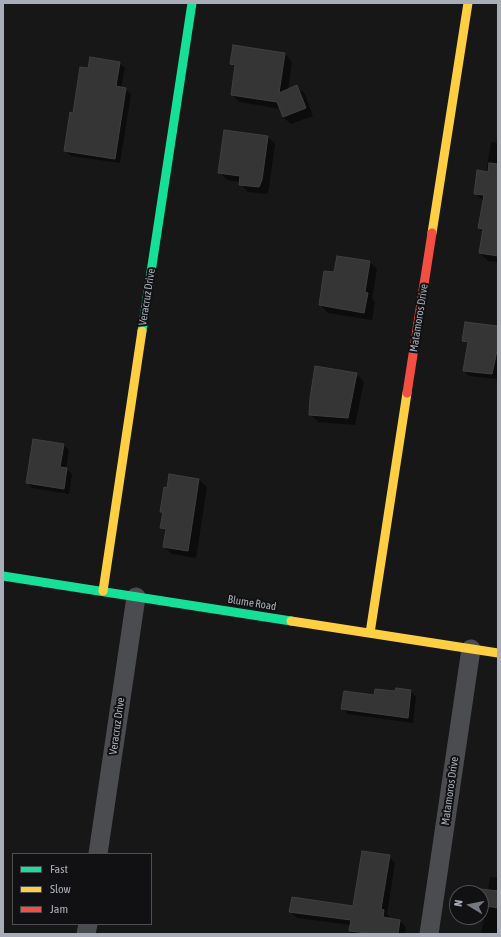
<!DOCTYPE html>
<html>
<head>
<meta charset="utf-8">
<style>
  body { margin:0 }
  #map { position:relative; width:501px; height:937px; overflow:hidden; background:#171717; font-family:"Asap Condensed",sans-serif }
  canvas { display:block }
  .frame { position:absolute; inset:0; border:4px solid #a8adb8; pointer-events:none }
  .legend { position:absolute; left:12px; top:853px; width:140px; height:72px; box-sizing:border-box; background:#111113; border:1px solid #4d4f55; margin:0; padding:5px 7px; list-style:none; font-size:12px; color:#a8adb8 }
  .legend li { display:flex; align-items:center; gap:8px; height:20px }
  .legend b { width:20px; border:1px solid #4d4f55 }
  .north { position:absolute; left:449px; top:885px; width:40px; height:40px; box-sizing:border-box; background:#111113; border:1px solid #4d4f55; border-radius:50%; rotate:280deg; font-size:11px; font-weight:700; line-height:16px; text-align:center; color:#a8adb8 }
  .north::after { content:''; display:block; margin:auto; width:14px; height:18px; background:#757880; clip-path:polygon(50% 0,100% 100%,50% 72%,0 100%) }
</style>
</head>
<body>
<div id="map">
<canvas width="501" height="937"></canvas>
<div class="frame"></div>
<ul class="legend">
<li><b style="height:5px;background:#16e098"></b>Fast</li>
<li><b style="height:5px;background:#ffcf43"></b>Slow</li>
<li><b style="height:5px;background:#f24e42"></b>Jam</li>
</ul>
<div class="north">N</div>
</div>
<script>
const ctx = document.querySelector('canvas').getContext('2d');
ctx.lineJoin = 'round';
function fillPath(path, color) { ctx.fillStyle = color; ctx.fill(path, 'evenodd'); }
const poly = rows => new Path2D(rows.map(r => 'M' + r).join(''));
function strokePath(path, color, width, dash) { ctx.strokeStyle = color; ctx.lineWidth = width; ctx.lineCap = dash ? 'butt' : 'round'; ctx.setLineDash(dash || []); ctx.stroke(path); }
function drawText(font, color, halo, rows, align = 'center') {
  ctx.font = font + ' "Asap Condensed",sans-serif'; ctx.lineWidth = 4; ctx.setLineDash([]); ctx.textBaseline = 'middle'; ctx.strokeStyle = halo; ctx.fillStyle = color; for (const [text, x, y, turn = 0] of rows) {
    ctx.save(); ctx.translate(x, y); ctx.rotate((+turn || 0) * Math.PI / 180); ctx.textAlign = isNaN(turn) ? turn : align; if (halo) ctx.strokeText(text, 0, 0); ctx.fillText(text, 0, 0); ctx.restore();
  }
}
fillPath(poly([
  [285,54,292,62,288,90,297,87,305,94,313,116,291,124,283,117,280,109,240,102,232,95,236,69,231,64],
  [119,63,125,68,121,88,125,89,131,94,120,163,71,156,65,150,74,114,89,69],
  [267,136,275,144,269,188,267,194,248,192,240,184,240,182,227,180,219,172],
  [491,142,498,143,498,262,488,261,480,253,484,232,479,228,484,201,475,194,486,173],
  [370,262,377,269,372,299,375,302,372,320,328,313,320,305,335,273],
  [498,327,497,379,469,376,464,371,469,345,463,340],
  [356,374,364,382,355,425,318,422,310,414],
  [64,445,69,450,66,469,72,474,69,494,32,488,27,482],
  [170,475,199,480,207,487,196,558,172,554,164,547,166,532,162,527,164,514,161,511],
  [396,689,411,691,416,697,413,723,348,714,342,708,374,696,396,692],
  [389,856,395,863,387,914,390,917,390,919,400,921,406,927,405,934,350,934,351,925,297,918,290,912,354,907],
  [490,877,498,878,498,934,481,934,486,909,481,904,481,902,488,891]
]), '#0007');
const building = poly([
  [233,45,285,53,279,93,297,85,306,108,283,117,277,102,231,95,235,65,230,64,233,45],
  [90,57,120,62,116,86,126,88,115,159,64,151,70,112,73,113,80,67,88,68,90,57],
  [224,130,268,136,262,180,259,187,239,185,240,176,218,173,224,130],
  [489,163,498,164,498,256,479,253,483,229,478,228,484,195,474,194,477,170,488,172,489,163],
  [337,256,370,261,365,292,368,293,364,313,319,305,324,271,334,272,337,256],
  [465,322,498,326,498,346,492,374,463,371,468,342,462,341,465,322],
  [315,366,357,373,348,418,309,415,310,398,315,366],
  [33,439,64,444,60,467,67,468,64,489,26,483,33,439],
  [169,474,199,479,188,551,163,547,166,529,160,528,163,512,160,512,164,487,167,488,169,474],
  [396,688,411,690,408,718,341,709,344,691,374,695,375,689,395,691,396,688],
  [362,851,390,855,381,909,384,910,383,917,400,920,398,934,376,934,349,931,351,920,289,912,292,897,353,906,362,851],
  [481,889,498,891,498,908,481,905,481,889]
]);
fillPath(building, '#353536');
strokePath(building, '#3f4043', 1);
strokePath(poly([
  [98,854,136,597],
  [86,934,88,924],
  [429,934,471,649]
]), '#4b4c50', 19);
strokePath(poly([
  [142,331,192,3],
  [3,576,291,621]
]), '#16e098', 9);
strokePath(poly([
  [432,233,468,3],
  [103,591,142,331],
  [291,621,498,653],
  [370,633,407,393]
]), '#ffcf43', 9);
strokePath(poly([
  [407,393,432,233]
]), '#f24e42', 9);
drawText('11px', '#a8adb8', '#111113', [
  ["Veracruz Drive",147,297,-81],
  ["Matamoros Drive",419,318,-81],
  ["Blume Road",252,603,9],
  ["Veracruz Drive",117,726,-82],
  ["Matamoros Drive",450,791,-82]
]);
</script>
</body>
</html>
